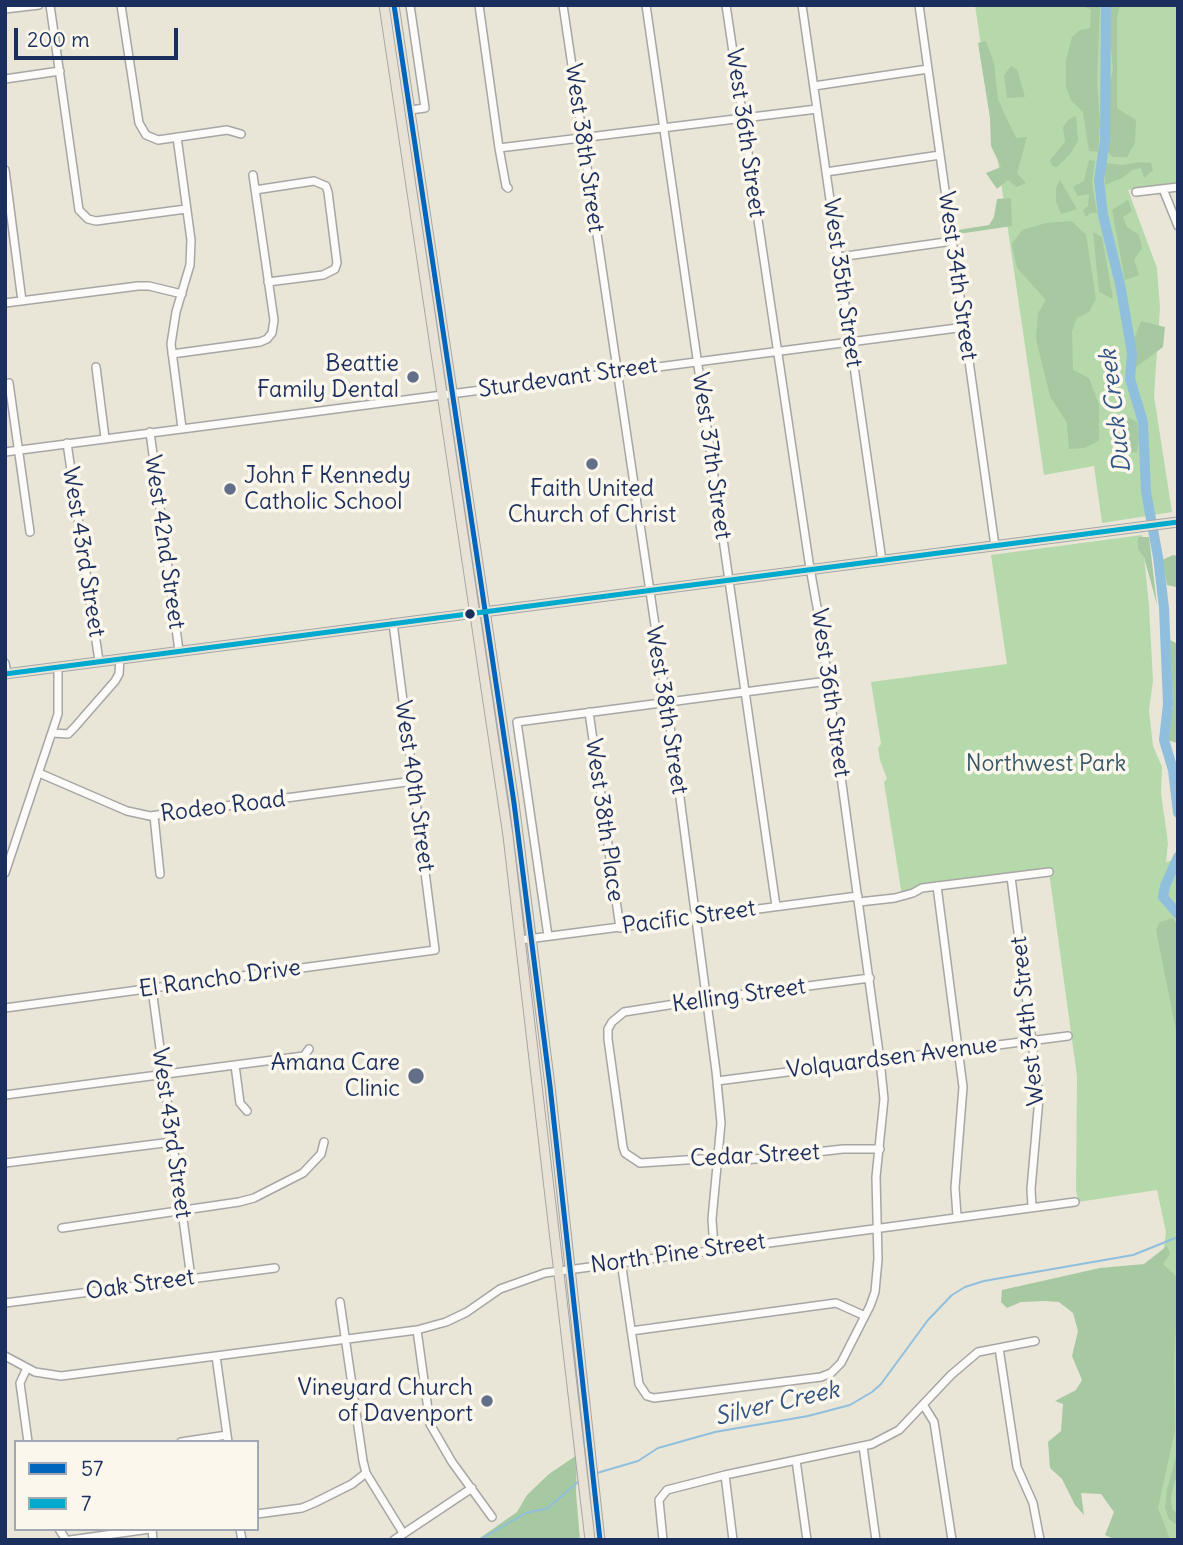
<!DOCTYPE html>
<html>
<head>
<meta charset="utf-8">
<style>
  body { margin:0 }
  #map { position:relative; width:1183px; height:1545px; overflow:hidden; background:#e9e6d8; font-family:Delius,sans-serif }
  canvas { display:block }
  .frame { position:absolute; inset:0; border:7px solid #1b2f5e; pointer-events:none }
  .legend { position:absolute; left:14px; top:1440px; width:245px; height:91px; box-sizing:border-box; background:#fbf7ec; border:2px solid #a1a7b3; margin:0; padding:9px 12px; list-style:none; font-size:21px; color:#1b2f5e }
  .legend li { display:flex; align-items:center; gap:14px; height:35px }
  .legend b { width:35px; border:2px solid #a1a7b3 }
  .scale { position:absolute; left:14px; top:28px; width:164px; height:32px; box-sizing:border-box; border:4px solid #1b2f5e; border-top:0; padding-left:9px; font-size:21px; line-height:24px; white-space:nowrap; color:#1b2f5e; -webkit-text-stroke:5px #fbf7ec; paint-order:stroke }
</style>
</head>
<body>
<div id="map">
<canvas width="1183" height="1545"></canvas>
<div class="frame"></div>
<ul class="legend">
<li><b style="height:9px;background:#0065bd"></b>57</li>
<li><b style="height:9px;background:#00a9ce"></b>7</li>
</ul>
<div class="scale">200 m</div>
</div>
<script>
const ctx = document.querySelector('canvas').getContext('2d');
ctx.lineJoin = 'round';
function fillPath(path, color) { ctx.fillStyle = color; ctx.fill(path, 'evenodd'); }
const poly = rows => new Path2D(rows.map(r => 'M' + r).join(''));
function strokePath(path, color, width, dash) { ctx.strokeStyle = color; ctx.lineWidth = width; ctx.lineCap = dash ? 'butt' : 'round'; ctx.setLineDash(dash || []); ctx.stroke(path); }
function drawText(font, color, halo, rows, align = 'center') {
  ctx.font = font + ' Delius,sans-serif'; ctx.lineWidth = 7; ctx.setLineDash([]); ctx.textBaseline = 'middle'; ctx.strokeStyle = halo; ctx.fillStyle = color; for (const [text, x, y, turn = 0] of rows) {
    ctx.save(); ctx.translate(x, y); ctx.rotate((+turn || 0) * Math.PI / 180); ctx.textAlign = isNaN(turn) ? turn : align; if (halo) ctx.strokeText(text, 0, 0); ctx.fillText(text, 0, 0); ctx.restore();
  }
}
fillPath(poly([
  [975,5,1178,5,1177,183,1128,190,1157,268,1160,308,1154,396,1172,512,1102,523,1094,466,1044,475],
  [1142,535,1149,606,1153,681,1149,710,1153,746,1162,767,1161,793,1168,843,1166,862,1178,859,1178,1540,1134,1540,1128,1529,1166,1232,1157,1190,1078,1202,1076,1189,1077,1076,1049,872,922,888,902,896,884,782,887,779,880,760,878,748,881,744,871,682,1007,664,991,555]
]), '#b5d9ab');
fillPath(poly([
  [1081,5,1100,5,1097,82,1100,123,1098,152,1089,151,1083,112,1071,100,1066,87,1066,61,1072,37,1080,30,1090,28,1091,10],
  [1111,5,1120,5,1117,18,1117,108,1136,120,1135,143,1127,157,1113,157,1108,152,1110,112,1108,90,1113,70,1110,37],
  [986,41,994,63,998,99,1005,115,1016,138,1027,137,1017,173,1026,183,1016,187,1008,180,997,189,986,173,1001,167,991,146,990,118,978,43],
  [1011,66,1017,69,1025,97,1007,98,1004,75],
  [1076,116,1078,141,1070,154,1057,167,1052,166,1050,160,1065,142,1063,127,1069,119],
  [1089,160,1095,161,1092,182,1097,213,1090,213,1086,217,1083,210,1088,206,1089,194,1078,196,1073,187,1084,181],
  [1141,162,1151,163,1153,170,1144,178,1141,168,1132,170,1122,178,1105,185,1105,163,1122,165],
  [1060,180,1077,209,1061,214,1056,202,1056,188],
  [1011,198,1012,226,958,234,958,230,989,225,994,217,997,199],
  [1128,200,1132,211,1123,217,1127,227,1139,235,1142,248,1134,260,1139,275,1125,280,1112,210],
  [1072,221,1086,235,1096,299,1089,312,1077,318,1072,331,1073,370,1089,378,1099,405,1099,441,1084,448,1069,449,1067,423,1050,396,1036,339,1038,313,1046,300,1017,268,1012,244,1022,230,1046,223],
  [1093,232,1102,237,1113,299,1099,292],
  [1141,321,1165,327,1163,347,1135,368,1134,339],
  [1122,414,1137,422,1139,438,1137,452,1127,453],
  [1138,537,1149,537,1157,605,1144,557,1138,549],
  [1173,555,1178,556,1176,587,1167,585,1162,560],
  [1170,640,1178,644,1177,743,1167,740,1173,706],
  [1173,918,1178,927,1178,1041,1156,930,1160,922],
  [1167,1246,1170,1254,1163,1264,1177,1277,1178,1285,1174,1363,1175,1430,1158,1508,1170,1539,1116,1540,1105,1535,1114,1512,1101,1494,1081,1493,1084,1515,1075,1505,1062,1479,1050,1468,1048,1442,1061,1431,1063,1404,1055,1401,1076,1390,1082,1380,1072,1356,1078,1331,1073,1313,1059,1302,1045,1301,1021,1302,1007,1308,1001,1302,1002,1290,1100,1268,1144,1264],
  [1178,1449,1178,1479,1175,1480,1171,1497,1172,1509,1178,1514,1178,1526,1169,1519,1165,1508,1167,1489],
  [577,1455,576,1493,580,1540,477,1540,517,1512,527,1495,549,1474]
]), '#a6c9a1');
strokePath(poly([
  [597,1473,638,1461,658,1448,715,1432,808,1416,850,1405,872,1392,881,1384,928,1320,952,1295,965,1287,984,1281,1133,1255,1178,1237],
  [479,1540,526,1513,548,1508,579,1481]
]), '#90bfde', 2);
strokePath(poly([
  [1106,5,1105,140,1099,180,1103,215,1120,284,1132,353,1130,379,1143,422,1146,492,1158,557,1164,608,1168,704,1164,740,1173,770,1178,813],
  [1178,857,1165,886,1163,897,1178,914]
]), '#90bfde', 10);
const minor = poly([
  [50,5,79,210,88,219,96,221,186,209],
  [121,5,139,123,146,135,158,140,227,130,241,134],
  [479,5,499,148,506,186,508,188],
  [563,5,675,760,716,1071,721,1123,712,1219,714,1249],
  [646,5,776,906],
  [802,5,882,561],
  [919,5,995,546],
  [5,9,39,5],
  [5,79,60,71],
  [814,86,928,69],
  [410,110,425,108,410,5],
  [177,137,191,240,190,265,176,312,171,344,182,428],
  [499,148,817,109],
  [5,170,22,301],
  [826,172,940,155],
  [1163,189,1178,226],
  [255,190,314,181,326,186,328,192,337,263,335,269,323,275,268,282],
  [1136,192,1178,187],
  [839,257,953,241],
  [5,303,138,286,149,286,182,294],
  [172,354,260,342,267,339,272,333,274,320,253,175],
  [96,367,105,438],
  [9,383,30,532],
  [150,432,179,651],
  [67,443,99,661],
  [5,452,965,327],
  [5,663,7,674],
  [589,712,620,928],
  [53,733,68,734,74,728,115,681,119,674,120,659],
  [39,773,127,811,150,816,414,781],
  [154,816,160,874],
  [5,873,58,714,58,667],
  [1011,877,1039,1098,1031,1189,1032,1206],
  [937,886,963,1087,955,1188,957,1216],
  [859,902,895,898,913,893,922,888,1049,872],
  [548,936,517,722,828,681],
  [520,940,858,896],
  [870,978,707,999,624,1012,612,1022,608,1029,608,1039,623,1147,625,1153,640,1163,701,1159,737,1161,843,1149,880,1149],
  [152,989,191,1278],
  [5,1008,435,950,393,623],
  [235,1065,240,1103,247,1111],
  [717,1081,1068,1036],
  [5,1095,304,1056,309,1049],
  [5,1163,172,1142],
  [62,1228,239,1202,254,1198,303,1173,321,1154,324,1142],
  [621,1261,639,1384,647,1396,654,1398,821,1377,831,1373,841,1363,870,1306,875,1292,878,1259,876,1177,884,1099,880,1060,820,624,809,562,726,5],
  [340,1302,363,1461,366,1473,403,1533],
  [5,1303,275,1268],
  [417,1330,430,1424,452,1462,492,1517],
  [631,1331,836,1303,865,1316],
  [999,1348,1017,1467,1033,1503,1040,1540],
  [5,1356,35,1372,61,1376,417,1330,446,1322,467,1312,500,1289,545,1273,1075,1202],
  [216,1356,228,1442],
  [27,1368,20,1383,28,1442],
  [924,1406,934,1422,952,1540],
  [181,1442,227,1435],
  [863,1446,876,1540],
  [796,1460,807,1540],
  [725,1475,733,1540],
  [257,1514,302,1508,314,1503,352,1484,366,1473],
  [59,1529,66,1540],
  [152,1529,153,1540],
  [240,1529,242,1540],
  [70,1540,150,1529],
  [394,1540,472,1488],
  [663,1540,659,1500,667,1490,725,1475,872,1444,899,1430,951,1375,978,1352,1035,1341]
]);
const major = poly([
  [384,5,508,836,590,1540],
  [394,5,514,803,550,1086,600,1540],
  [5,674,1178,522]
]);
strokePath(minor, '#a6a7a5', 10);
strokePath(major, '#a6a7a5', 11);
strokePath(minor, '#fcfbf9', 7);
strokePath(major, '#e7e2d5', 9);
strokePath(poly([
  [394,5,514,803,550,1086,600,1540]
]), '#0065bd', 5);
strokePath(poly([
  [5,674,1178,522]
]), '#00a9ce', 5);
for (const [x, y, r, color] of [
  [413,377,7,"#636f89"],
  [592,464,7,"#636f89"],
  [230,489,7,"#636f89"],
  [470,614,6,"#1b2f5e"],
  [416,1076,9,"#636f89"],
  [487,1401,7,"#636f89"]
]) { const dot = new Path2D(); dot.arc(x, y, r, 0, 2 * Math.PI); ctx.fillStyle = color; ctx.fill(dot); strokePath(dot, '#fbf7ec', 2.5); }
drawText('23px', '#1b2f5e', '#fbf7ec', [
  ["West 36th Street",745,133,82],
  ["West 38th Street",584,148,82],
  ["West 34th Street",957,276,82],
  ["West 35th Street",842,283,82],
  ["Sturdevant Street",568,378,-8],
  ["West 37th Street",711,456,82],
  ["West 42nd Street",164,542,82],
  ["West 43rd Street",83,552,81],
  ["West 36th Street",830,693,82],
  ["West 38th Street",666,710,81],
  ["West 40th Street",414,786,82],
  ["Rodeo Road",223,807,-7],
  ["West 38th Place",604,820,82],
  ["Pacific Street",689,918,-8],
  ["El Rancho Drive",220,979,-8],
  ["Kelling Street",739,996,-8],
  ["West 34th Street",1028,1021,-96],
  ["Volquardsen Avenue",892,1058,-7],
  ["West 43rd Street",171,1133,82],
  ["Cedar Street",755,1156,-3],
  ["North Pine Street",678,1254,-8],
  ["Oak Street",140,1285,-8]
]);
drawText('23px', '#1b2f5e', '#fbf7ec', [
  ["Beattie",399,364],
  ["Family Dental",399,390],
  ["John F Kennedy",244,476,"left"],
  ["Catholic School",244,502,"left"],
  ["Faith United",592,489,"center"],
  ["Church of Christ",592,515,"center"],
  ["Amana Care",400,1063],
  ["Clinic",400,1089],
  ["Vineyard Church",473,1388],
  ["of Davenport",473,1414]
], 'right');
drawText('23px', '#375768', '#fbf7ec', [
  ["Northwest Park",1046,764]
]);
drawText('italic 24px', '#335585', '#fbf7ec', [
  ["Duck Creek",1116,411,-97],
  ["Silver Creek",777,1404,-13]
]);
</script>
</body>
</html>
